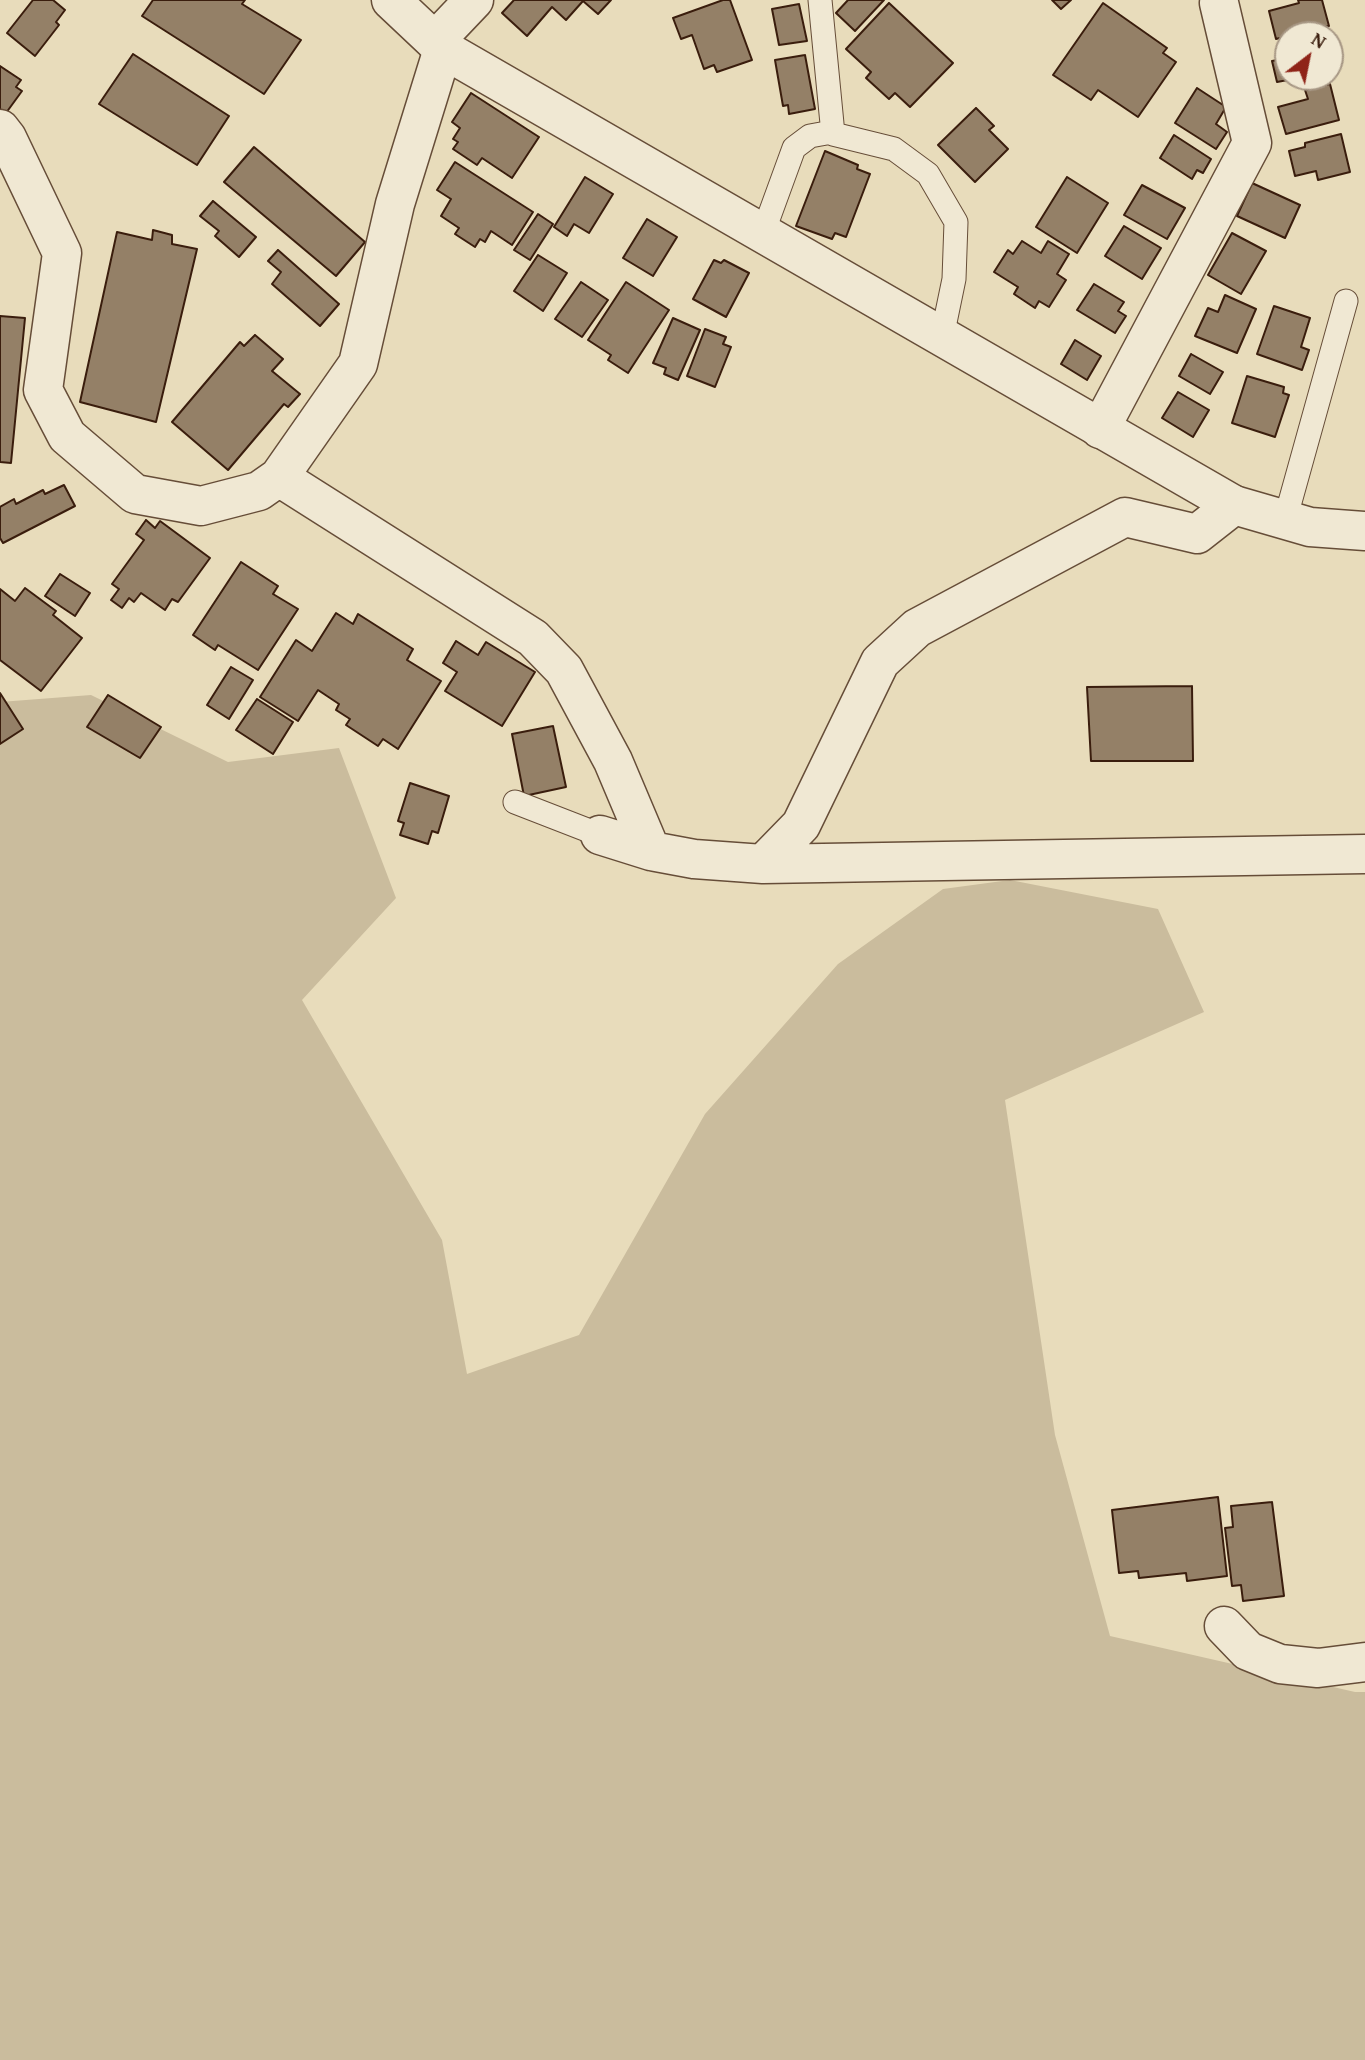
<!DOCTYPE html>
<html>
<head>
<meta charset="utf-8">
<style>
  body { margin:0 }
  #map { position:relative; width:1365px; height:2060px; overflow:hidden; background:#e8dcbb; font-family:"Gentium Book Plus",serif }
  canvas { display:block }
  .north { position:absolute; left:1274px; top:21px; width:70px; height:70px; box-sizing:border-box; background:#f0e8d3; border:2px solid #a79784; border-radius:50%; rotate:32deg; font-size:19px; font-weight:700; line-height:28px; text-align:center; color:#3a1d0d }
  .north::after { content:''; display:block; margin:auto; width:24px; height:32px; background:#8f2418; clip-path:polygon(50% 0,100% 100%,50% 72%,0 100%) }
</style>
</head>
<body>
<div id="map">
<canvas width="1365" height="2060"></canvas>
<div class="north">N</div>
</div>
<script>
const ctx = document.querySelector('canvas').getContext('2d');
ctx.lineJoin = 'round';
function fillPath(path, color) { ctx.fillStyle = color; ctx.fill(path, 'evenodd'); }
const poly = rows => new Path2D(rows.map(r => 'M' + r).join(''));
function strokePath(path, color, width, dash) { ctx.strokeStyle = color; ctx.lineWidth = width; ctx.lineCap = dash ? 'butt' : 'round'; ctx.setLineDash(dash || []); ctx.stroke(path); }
fillPath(poly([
  [91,695,228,762,339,748,396,898,302,1000,442,1240,467,1374,579,1335,705,1114,838,964,943,889,1010,880,1158,909,1204,1012,1005,1100,1055,1435,1110,1636,1355,1692,1365,1692,1365,2060,0,2060,0,702]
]), '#cabc9d');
const building = poly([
  [33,0,53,0,65,10,56,22,59,25,35,56,7,33,33,0],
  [153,0,245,0,242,4,301,40,264,94,142,16,153,0],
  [514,0,611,0,598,14,583,1,566,20,552,7,527,36,502,13,514,0],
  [723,0,730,0,752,60,717,72,714,65,704,69,692,35,681,39,673,18,723,0],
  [848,0,884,0,855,31,836,13,848,0],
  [1052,0,1071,0,1061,9,1052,0],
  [1298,0,1322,0,1329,26,1276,39,1269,11,1299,3,1298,0],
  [889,3,953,63,910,107,895,93,889,99,866,78,871,72,846,49,889,3],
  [1103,3,1167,48,1163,53,1176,62,1138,117,1098,90,1091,100,1053,75,1103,3],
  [799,4,807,41,779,45,772,9,799,4],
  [133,54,229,116,197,165,99,104,133,54],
  [805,55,815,109,789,114,788,105,783,106,775,60,805,55],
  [1288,58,1288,77,1304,77,1277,82,1272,61,1288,58],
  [0,66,21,80,16,87,22,91,6,113,0,109,0,66],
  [1330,84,1339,120,1286,134,1278,107,1308,99,1305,90,1330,84],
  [1197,88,1226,107,1216,124,1227,132,1216,149,1175,123,1197,88],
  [471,93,539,137,512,178,482,158,477,165,453,149,458,142,453,139,460,128,452,122,471,93],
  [976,108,994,126,989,130,1008,149,975,182,938,145,976,108],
  [1341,134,1350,172,1318,180,1316,171,1295,176,1289,151,1305,147,1305,143,1341,134],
  [1174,135,1211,159,1203,173,1197,170,1192,179,1160,158,1174,135],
  [254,147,365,242,336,276,224,182,254,147],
  [825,151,858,165,857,169,870,174,846,237,835,233,832,239,796,226,825,151],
  [455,162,533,212,512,245,491,231,485,242,480,239,475,247,455,234,459,228,441,216,451,199,437,190,455,162],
  [585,177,613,194,589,233,574,224,567,236,554,227,585,177],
  [1067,177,1108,203,1077,253,1036,227,1067,177],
  [1252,183,1300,205,1285,238,1237,216,1252,183],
  [1142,185,1185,208,1167,239,1124,215,1142,185],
  [213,201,256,237,239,257,215,236,219,231,200,216,213,201],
  [538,214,553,224,530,260,514,250,538,214],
  [647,219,677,237,653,276,623,258,647,219],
  [1124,226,1161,248,1142,279,1105,256,1124,226],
  [153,230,172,235,172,244,197,249,156,422,80,402,117,232,152,240,153,230],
  [1232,233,1266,251,1241,294,1208,275,1232,233],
  [1022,241,1041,253,1048,241,1069,254,1057,274,1066,280,1049,307,1039,301,1035,308,1014,294,1018,287,994,272,1008,250,1013,254,1022,241],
  [278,250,339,304,320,326,272,284,281,272,268,261,278,250],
  [538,255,567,273,543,311,514,291,538,255],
  [714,260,721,263,724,260,749,273,726,317,693,299,714,260],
  [581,282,608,300,582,337,555,319,581,282],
  [626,282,669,310,628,373,608,360,611,355,588,340,626,282],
  [1094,284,1124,302,1118,311,1126,316,1115,333,1077,310,1094,284],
  [1225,295,1256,309,1237,353,1195,336,1208,308,1218,312,1225,295],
  [1274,306,1310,318,1301,347,1309,350,1302,370,1257,354,1274,306],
  [0,316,25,318,11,463,0,462,0,316],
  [673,318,700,330,678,380,664,374,666,368,653,363,673,318],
  [705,329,726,337,723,344,731,347,715,387,687,376,705,329],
  [255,335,283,359,272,371,300,394,288,407,284,404,228,470,172,422,240,342,244,346,255,335],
  [1075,340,1101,356,1087,380,1061,364,1075,340],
  [1191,354,1223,372,1210,394,1179,376,1191,354],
  [1247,376,1284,387,1283,393,1289,395,1275,437,1232,423,1247,376],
  [1178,392,1209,410,1193,437,1162,418,1178,392],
  [64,485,75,506,3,543,0,538,0,507,14,499,16,504,43,490,45,494,64,485],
  [146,520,155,528,160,521,210,558,178,602,172,599,165,610,141,593,134,602,129,598,122,608,111,600,119,589,112,584,144,540,136,534,146,520],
  [241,562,278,586,273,594,298,609,258,670,218,645,215,650,193,635,241,562],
  [60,574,90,593,75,616,45,596,60,574],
  [25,588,56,611,53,615,82,638,41,691,0,660,0,589,15,601,25,588],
  [336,613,353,624,358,614,413,649,407,660,441,681,398,749,383,739,378,746,346,725,350,719,336,710,339,704,318,690,298,721,260,697,296,640,312,651,336,613],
  [456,641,478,655,486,642,535,672,502,726,445,691,457,672,443,663,456,641],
  [231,667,253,680,229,719,207,705,231,667],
  [1192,686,1193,761,1091,761,1087,687,1192,686],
  [0,693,23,729,0,744,0,693],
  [108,695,161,727,140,758,87,727,108,695],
  [257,699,293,722,273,754,236,730,257,699],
  [553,726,566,787,524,796,512,734,553,726],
  [410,783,449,796,438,833,432,831,428,844,400,835,404,823,398,821,410,783],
  [1218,1497,1227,1576,1187,1581,1186,1573,1139,1578,1138,1571,1119,1573,1112,1510,1218,1497],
  [1272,1502,1284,1596,1243,1601,1241,1585,1232,1586,1225,1528,1233,1527,1231,1506,1272,1502]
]);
fillPath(building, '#948067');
strokePath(building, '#3a1d0d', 2);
const service = poly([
  [820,0,833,134,894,149,928,174,956,222,954,279,942,337],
  [763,233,794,148,810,136,832,132],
  [1285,520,1346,301],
  [515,802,600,835]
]);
const minor = poly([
  [435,41,474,0],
  [0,129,7,138,62,253,43,390,67,436,135,494,201,506,259,491,279,477,358,364,395,204,443,49],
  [1100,429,1252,143,1219,3],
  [279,477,533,638,564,670,613,761,651,851],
  [600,835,651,851,694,859,763,864,1365,854],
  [763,864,801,825,880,662,917,628,1125,517,1197,534,1234,505,1310,527,1365,531],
  [1224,1626,1248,1651,1280,1664,1318,1668,1365,1662]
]);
const tertiary = poly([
  [391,0,443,49,1234,505]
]);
strokePath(service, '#664d38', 25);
strokePath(minor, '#664d38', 41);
strokePath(tertiary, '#664d38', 41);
strokePath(service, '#f0e8d3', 23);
strokePath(minor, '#f0e8d3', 38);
strokePath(tertiary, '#f0e8d3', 38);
</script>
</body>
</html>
